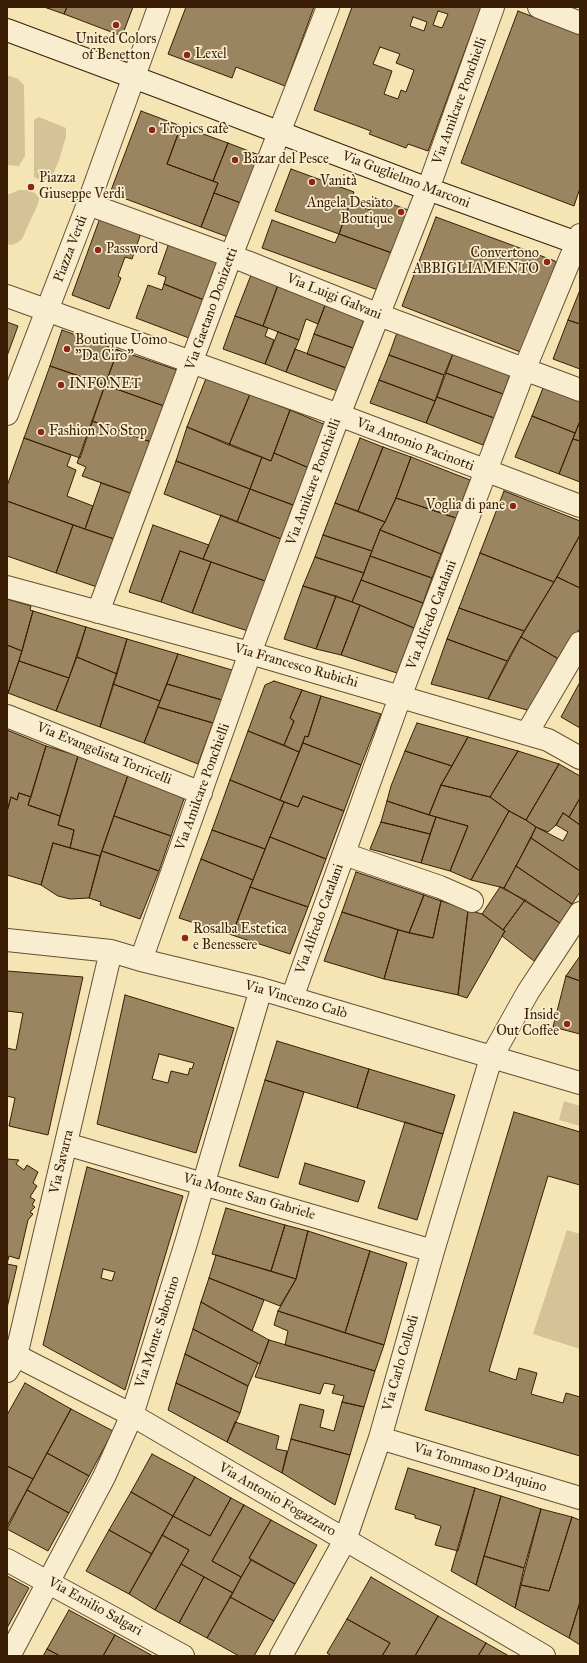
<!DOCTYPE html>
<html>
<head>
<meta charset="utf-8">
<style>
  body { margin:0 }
  #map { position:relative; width:587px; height:1663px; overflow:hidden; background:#f5e5b5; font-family:"IM FELL Great Primer",serif }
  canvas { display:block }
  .frame { position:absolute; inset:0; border:8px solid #391d05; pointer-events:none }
</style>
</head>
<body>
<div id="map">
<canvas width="587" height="1663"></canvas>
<div class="frame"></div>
</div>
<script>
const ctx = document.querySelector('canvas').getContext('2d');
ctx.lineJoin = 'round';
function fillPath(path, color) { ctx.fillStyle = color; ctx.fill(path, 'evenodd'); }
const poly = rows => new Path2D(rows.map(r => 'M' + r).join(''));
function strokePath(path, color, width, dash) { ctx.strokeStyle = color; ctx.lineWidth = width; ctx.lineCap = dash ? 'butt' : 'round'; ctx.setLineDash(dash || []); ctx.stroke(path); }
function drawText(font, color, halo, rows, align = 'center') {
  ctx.font = font + ' "IM FELL Great Primer",serif'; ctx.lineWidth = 3.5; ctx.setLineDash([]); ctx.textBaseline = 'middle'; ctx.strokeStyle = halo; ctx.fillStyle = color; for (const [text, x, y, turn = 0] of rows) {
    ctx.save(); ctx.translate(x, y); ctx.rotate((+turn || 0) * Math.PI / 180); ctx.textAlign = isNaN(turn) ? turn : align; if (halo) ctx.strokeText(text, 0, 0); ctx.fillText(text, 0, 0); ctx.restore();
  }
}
fillPath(poly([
  [7,75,18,79,24,85,25,156,19,166,7,165],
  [39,117,66,128,66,137,59,160,52,177,46,180,38,179,34,177,34,120],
  [19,190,27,190,35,193,39,198,38,204,22,239,17,243,11,245,7,244,7,195],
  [564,1101,580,1106,580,1126,559,1120],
  [567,1230,580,1234,580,1349,533,1334]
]), '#d5c397');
const building = poly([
  [44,7,67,7,64,14,44,7],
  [67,7,133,7,122,36,64,14,67,7],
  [186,7,314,7,285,86,236,67,232,78,168,54,186,7],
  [352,7,481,7,428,151,408,144,406,148,369,134,371,131,314,110,352,7],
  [438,11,448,14,442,28,433,25,438,11],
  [413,17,427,22,424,31,410,26,413,17],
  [380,47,400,54,396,63,414,70,406,92,401,90,398,99,384,94,392,71,373,64,380,47],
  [518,11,580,35,580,188,574,206,461,163,518,11],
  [141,111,181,126,167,164,218,183,201,227,110,193,141,111],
  [181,126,228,143,213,181,167,164,181,126],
  [228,143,259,155,241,203,214,193,218,183,213,181,228,143],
  [291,169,354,192,339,234,275,211,291,169],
  [214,193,241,203,228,237,201,227,214,193],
  [375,198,408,210,392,253,339,234,350,203,370,210,375,198],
  [436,217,555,261,556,263,523,353,402,306,436,217],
  [100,218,141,233,132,259,125,257,118,276,121,278,109,309,72,295,100,218],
  [272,220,335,243,339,234,392,253,378,290,262,248,272,220],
  [169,243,218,262,204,300,164,284,166,277,158,274,169,243],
  [251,275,278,285,263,326,235,316,251,275],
  [164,284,204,300,189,338,136,318,148,285,162,290,164,284],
  [278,285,326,303,318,324,306,319,299,340,263,326,278,285],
  [580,290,580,324,568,320,580,290],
  [326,303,365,317,353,348,314,334,326,303],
  [235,316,268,328,265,336,274,340,265,364,223,349,235,316],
  [568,320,580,324,580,369,553,359,568,320],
  [7,322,18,326,7,356,7,322],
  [62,330,118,350,105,385,50,366,62,330],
  [398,330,454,351,444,375,389,355,398,330],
  [278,332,299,340,286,372,265,364,278,332],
  [314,334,353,348,346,368,307,354,314,334],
  [295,349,346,368,337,391,286,372,295,349],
  [118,350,177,370,164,406,105,385,118,350],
  [454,351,511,372,503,394,446,373,454,351],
  [389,355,444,375,435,401,379,380,389,355],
  [50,366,105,385,80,458,24,438,50,366],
  [446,373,503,394,494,418,437,397,446,373],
  [207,376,250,394,229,445,187,427,207,376],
  [379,380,435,401,426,423,370,403,379,380],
  [545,383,580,397,580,421,575,433,532,416,545,383],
  [105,385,164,406,151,442,92,421,105,385],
  [250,394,290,410,271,461,229,445,250,394],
  [437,397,494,418,483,445,426,423,437,397],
  [290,410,326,425,309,468,274,453,290,410],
  [532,416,575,433,559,474,515,457,532,416],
  [92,421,151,442,133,494,82,476,86,467,77,463,92,421],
  [580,421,580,441,573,439,580,421],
  [187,427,262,457,250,489,176,461,187,427],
  [24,438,71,455,67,466,76,470,67,496,93,506,85,529,7,501,7,486,24,438],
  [360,438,383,447,358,511,335,503,360,438],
  [573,439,580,441,580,482,559,474,573,439],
  [383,447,411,457,396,498,385,522,358,511,383,447],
  [274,453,309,468,293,505,250,489,262,457,271,461,274,453],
  [411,457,470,480,456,518,396,498,411,457],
  [176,461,250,489,237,522,164,494,176,461],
  [101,483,133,494,117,540,85,529,101,483],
  [250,489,293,505,281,539,237,522,250,489],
  [504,491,580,521,580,535,554,582,480,553,504,491],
  [396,498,456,518,441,554,380,530,385,522,396,498],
  [7,501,73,525,56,573,7,556,7,501],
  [335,503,385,522,380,530,372,551,323,535,335,503],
  [221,515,281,539,265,581,203,559,221,515],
  [73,525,117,540,100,588,56,573,73,525],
  [153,525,209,545,203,559,180,551,161,602,129,592,153,525],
  [380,530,441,554,432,578,370,556,380,530],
  [323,535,372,551,364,573,315,557,323,535],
  [580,535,580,588,557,577,580,535],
  [180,551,211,562,192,613,161,602,180,551],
  [480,553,554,582,524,631,459,608,480,553],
  [370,556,432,578,423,603,361,580,370,556],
  [315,557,364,573,352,602,303,586,315,557],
  [211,562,265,581,248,631,192,613,211,562],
  [557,577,580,588,580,628,562,661,521,637,557,577],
  [361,580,423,603,414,628,352,602,361,580],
  [303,586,336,596,316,649,284,639,303,586],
  [336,596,360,605,341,655,316,649,336,596],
  [7,599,31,606,30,610,33,611,22,651,7,645,7,599],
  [360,605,414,628,397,673,341,655,360,605],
  [459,608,524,631,507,661,447,639,459,608],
  [33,611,86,627,69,678,19,661,33,611],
  [86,627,127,639,117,674,77,657,86,627],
  [521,637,562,661,534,712,488,699,521,637],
  [127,639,178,654,160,701,113,684,127,639],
  [447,639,507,661,488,699,431,684,447,639],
  [7,645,22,651,8,693,7,693,7,645],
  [178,654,232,670,222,700,167,684,178,654],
  [77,657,117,674,100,727,56,711,77,657],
  [19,661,69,678,56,711,8,693,19,661],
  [274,681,302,690,290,718,294,721,284,745,248,731,265,685,274,681],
  [580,682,580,728,561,717,580,682],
  [113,684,160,701,144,743,100,727,113,684],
  [167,684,222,700,213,723,158,707,167,684],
  [302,690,321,696,308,737,305,736,299,752,284,745,294,721,290,718,302,690],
  [321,696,381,714,361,765,303,743,305,736,308,737,321,696],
  [158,707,213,723,198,764,144,743,158,707],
  [417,723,468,737,452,766,405,751,417,723],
  [7,730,46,746,31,797,19,793,17,800,11,797,7,811,7,730],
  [248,731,299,752,280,800,230,780,248,731],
  [468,737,518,751,490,797,441,785,468,737],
  [303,743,361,765,344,811,303,796,298,807,280,800,303,743],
  [46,746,78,756,60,816,28,805,46,746],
  [405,751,452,766,441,785,429,815,387,801,391,786,405,751],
  [518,751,559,764,526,820,509,811,490,797,518,751],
  [78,756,128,775,100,856,70,848,74,830,58,825,78,756],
  [559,764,580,776,580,798,569,817,563,813,556,825,548,832,536,827,526,820,559,764],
  [128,775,185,796,171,836,114,816,128,775],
  [230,780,284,802,265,849,212,830,230,780],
  [441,785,490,797,509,811,471,880,450,871,468,826,429,815,441,785],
  [19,793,31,797,28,805,60,816,58,825,74,830,70,848,53,843,41,885,7,875,7,812,11,797,17,800,19,793],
  [303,796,344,811,326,859,270,837,284,802,298,807,303,796],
  [580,798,580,825,569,817,580,798],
  [387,801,436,817,430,834,381,822,387,801],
  [509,811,526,820,536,827,516,866,504,888,471,880,509,811],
  [563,813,580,825,580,871,531,838,536,827,563,841,568,832,556,825,563,813],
  [114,816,171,836,159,871,102,851,114,816],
  [436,817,468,826,450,871,421,863,436,817],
  [381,822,430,834,421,863,370,849,381,822],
  [212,830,265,849,253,880,201,859,212,830],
  [270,837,326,859,308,907,250,887,270,837],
  [531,838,580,871,580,892,572,904,516,866,531,838],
  [53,843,100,856,89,898,70,899,58,896,41,885,53,843],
  [102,851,159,871,140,919,100,905,101,902,89,898,102,851],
  [201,859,253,880,232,935,179,918,201,859],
  [516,866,572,904,560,923,504,888,516,866],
  [356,872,424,895,409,933,342,912,356,872],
  [250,887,308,907,290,954,232,935,250,887],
  [500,887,525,900,503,930,482,914,500,887],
  [424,895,441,901,433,938,409,933,424,895],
  [525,900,560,923,534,961,502,936,505,931,503,930,525,900],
  [441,901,468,910,458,995,384,979,398,930,433,938,441,901],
  [468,910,482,914,505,931,467,998,458,995,468,910],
  [342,912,398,930,384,979,324,961,342,912],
  [580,956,580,981,566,976,580,956],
  [7,971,83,977,48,1135,9,1126,15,1098,7,1096,7,1048,16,1050,23,1013,7,1011,7,971],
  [566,976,580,981,580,1034,553,1027,566,976],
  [125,995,234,1028,196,1153,97,1124,125,995],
  [159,1054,194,1063,192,1069,190,1068,188,1075,171,1071,168,1083,152,1079,159,1054],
  [277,1041,369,1069,357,1108,265,1080,277,1041],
  [369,1069,455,1095,443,1134,357,1108,369,1069],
  [265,1080,304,1092,278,1178,239,1166,265,1080],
  [514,1112,580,1132,580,1185,548,1176,489,1371,516,1380,519,1368,537,1373,531,1394,563,1403,566,1393,580,1397,580,1456,425,1410,514,1112],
  [405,1122,443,1134,417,1220,378,1208,405,1122],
  [7,1159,19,1160,16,1164,24,1170,27,1165,38,1172,33,1183,37,1186,30,1197,35,1200,32,1205,35,1207,30,1212,33,1214,28,1220,19,1259,9,1256,7,1264,17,1266,7,1308,7,1159],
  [305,1163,365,1181,358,1202,299,1184,305,1163],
  [87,1167,183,1196,125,1390,43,1345,87,1167],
  [103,1269,115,1272,112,1281,101,1278,103,1269],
  [226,1208,285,1225,271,1271,212,1254,226,1208],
  [285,1225,308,1231,296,1279,271,1271,285,1225],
  [308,1231,370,1251,345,1333,278,1311,296,1279,308,1231],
  [370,1251,407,1263,384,1345,345,1333,370,1251],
  [216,1255,296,1279,280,1306,209,1278,216,1255],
  [209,1278,264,1300,252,1331,201,1302,209,1278],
  [201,1302,269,1340,260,1364,193,1329,201,1302],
  [278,1311,384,1345,375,1371,285,1345,288,1331,274,1325,278,1311],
  [193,1329,258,1363,248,1386,185,1354,193,1329],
  [269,1340,375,1371,364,1407,342,1402,344,1396,332,1393,335,1385,324,1383,320,1394,255,1377,269,1340],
  [185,1354,248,1386,240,1413,176,1383,185,1354],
  [25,1383,71,1409,33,1479,7,1466,7,1415,25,1383],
  [176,1383,240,1413,227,1442,168,1410,176,1383],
  [342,1402,364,1407,350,1455,291,1439,300,1404,324,1410,320,1427,334,1431,342,1402],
  [71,1409,113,1431,89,1476,47,1453,71,1409],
  [235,1422,279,1436,276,1449,287,1451,282,1473,227,1442,235,1422],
  [291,1439,350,1455,335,1505,282,1473,291,1439],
  [47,1453,89,1476,69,1513,27,1490,47,1453],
  [152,1454,195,1477,173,1516,131,1492,152,1454],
  [7,1466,33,1479,7,1526,7,1466],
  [408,1468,475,1488,458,1551,435,1545,441,1526,415,1518,415,1515,395,1509,408,1468],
  [195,1477,231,1498,210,1536,173,1516,195,1477],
  [475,1488,501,1496,476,1585,451,1571,475,1488],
  [27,1490,69,1513,48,1551,7,1529,27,1490],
  [131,1492,173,1516,152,1554,109,1530,131,1492],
  [501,1496,541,1509,524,1568,484,1556,501,1496],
  [231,1498,244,1505,212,1561,241,1577,233,1593,181,1564,189,1550,162,1535,173,1516,210,1536,231,1498],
  [244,1505,271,1520,249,1558,251,1560,241,1577,212,1561,244,1505],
  [541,1509,572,1517,549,1591,521,1585,541,1509],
  [572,1517,580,1520,580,1602,569,1638,515,1608,521,1585,549,1591,572,1517],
  [271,1520,317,1545,295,1584,249,1558,271,1520],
  [109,1530,152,1554,129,1594,86,1571,109,1530],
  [162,1535,189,1550,155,1610,129,1594,162,1535],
  [484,1556,524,1568,515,1608,476,1585,484,1556],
  [251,1560,295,1584,274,1621,230,1597,251,1560],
  [181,1564,204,1577,179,1623,155,1610,181,1564],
  [7,1576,29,1588,7,1628,7,1576],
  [204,1577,233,1593,207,1638,179,1623,204,1577],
  [371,1577,438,1616,415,1656,382,1656,390,1643,347,1619,371,1577],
  [230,1597,274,1621,254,1656,239,1656,207,1638,230,1597],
  [580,1602,580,1645,569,1638,580,1602],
  [69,1610,115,1635,103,1656,60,1656,47,1649,69,1610],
  [438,1616,486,1643,478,1656,415,1656,438,1616],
  [347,1619,390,1643,382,1656,332,1656,327,1653,347,1619],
  [115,1635,153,1656,103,1656,115,1635],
  [486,1643,509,1656,478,1656,486,1643],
  [47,1649,60,1656,43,1656,47,1649]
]);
fillPath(building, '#9b8561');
strokePath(building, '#391d05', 1);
const street = poly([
  [539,7,580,23],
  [88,204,247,262,379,315,580,390],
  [7,296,339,415,580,506],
  [7,414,88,204,159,7],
  [7,587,250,653,548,740,580,758],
  [98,612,231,256,328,7],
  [7,716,201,793],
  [527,733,580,643],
  [344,854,440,887,472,901],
  [7,940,111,951,141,960,261,989,580,1083],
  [141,960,250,653,339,415,428,189,493,7],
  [292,998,400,697,525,368,580,235],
  [66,1144,433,1251],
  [7,1351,132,1415,544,1656],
  [7,1371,16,1356,111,951],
  [380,1438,580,1498],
  [7,1560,183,1656],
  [9,1656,104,1477,132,1415,186,1243,261,989],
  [281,1656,345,1540,380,1438,433,1251,491,1058,528,992,580,913]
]);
const secondary = poly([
  [7,30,160,87,428,189,580,244]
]);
strokePath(street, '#684f31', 24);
strokePath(secondary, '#391d05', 24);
strokePath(street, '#f8eecf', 22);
strokePath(secondary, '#f8eecf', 22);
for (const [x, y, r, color] of [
  [116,25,4,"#8f2418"],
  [187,55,4,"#8f2418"],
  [152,130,4,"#8f2418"],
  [235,160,4,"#8f2418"],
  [312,182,4,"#8f2418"],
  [31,187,4,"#8f2418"],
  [401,212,4,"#8f2418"],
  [98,250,4,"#8f2418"],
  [547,262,4,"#8f2418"],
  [67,349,4,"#8f2418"],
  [61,385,4,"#8f2418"],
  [41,432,4,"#8f2418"],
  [513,506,4,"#8f2418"],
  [185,938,4,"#8f2418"],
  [567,1024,4,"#8f2418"]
]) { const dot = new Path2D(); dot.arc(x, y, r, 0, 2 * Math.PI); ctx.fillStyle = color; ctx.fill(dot); strokePath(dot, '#f8eecf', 1.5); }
drawText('14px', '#391d05', '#f8eecf', [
  ["United Colors",116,40,"center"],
  ["of Benetton",116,56,"center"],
  ["Lexel",195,55],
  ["Tropics cafè",160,130],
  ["Bazar del Pesce",243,160],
  ["Piazza",39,179],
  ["Giuseppe Verdi",39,195],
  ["Vanità",320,182],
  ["Angela Desiato",393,204,"right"],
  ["Boutique",393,220,"right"],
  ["Password",106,250],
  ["Convertono",539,254,"right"],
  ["ABBIGLIAMENTO",539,270,"right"],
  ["Boutique Uomo",75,341],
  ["\"Da Ciro\"",75,357],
  ["INFO.NET",69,385],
  ["Fashion No Stop",49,432],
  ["Voglia di pane",505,506,"right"],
  ["Rosalba Estetica",193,930],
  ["e Benessere",193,946],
  ["Inside",559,1016,"right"],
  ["Out Coffee",559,1032,"right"]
], 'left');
drawText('14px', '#391d05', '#f8eecf', [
  ["Via Amilcare Ponchielli",460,101,-70],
  ["Via Guglielmo Marconi",406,180,21],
  ["Piazza Verdi",71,249,-69],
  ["Via Luigi Galvani",334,297,22],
  ["Via Gaetano Donizetti",212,309,-70],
  ["Via Antonio Pacinotti",415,445,21],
  ["Via Amilcare Ponchielli",314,482,-70],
  ["Via Alfredo Catalani",432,615,-69],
  ["Via Francesco Rubichi",296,666,16],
  ["Via Evangelista Torricelli",104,754,22],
  ["Via Amilcare Ponchielli",203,787,-70],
  ["Via Alfredo Catalani",320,919,-70],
  ["Via Vincenzo Calò",296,1000,16],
  ["Via Savarra",62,1162,-77],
  ["Via Monte San Gabriele",249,1197,16],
  ["Via Monte Sabotino",158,1332,-72],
  ["Via Carlo Collodi",401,1363,-74],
  ["Via Tommaso D'Aquino",480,1468,17],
  ["Via Antonio Fogazzaro",277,1500,30],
  ["Via Emilio Salgari",95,1607,29]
]);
</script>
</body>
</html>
